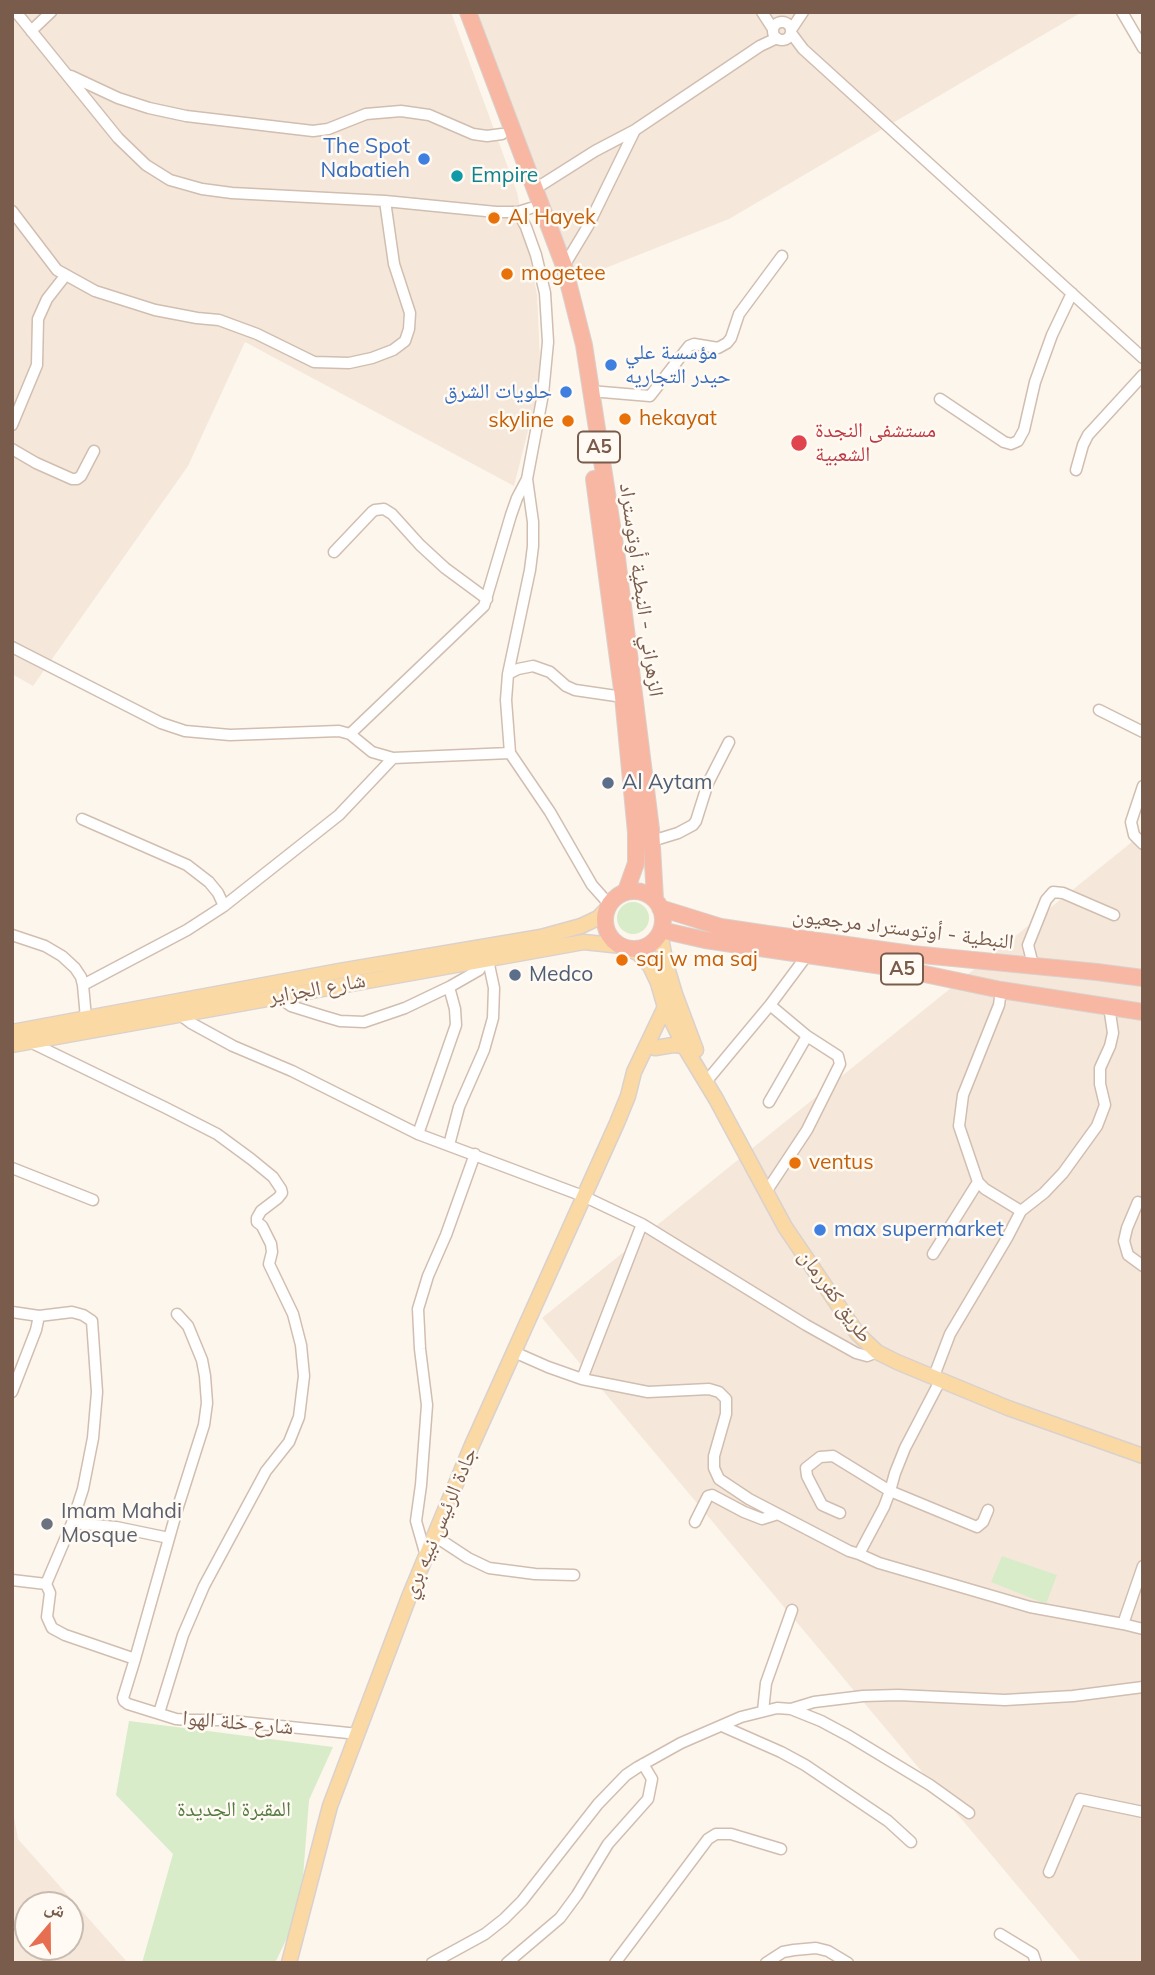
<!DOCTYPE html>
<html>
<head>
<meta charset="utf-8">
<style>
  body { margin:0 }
  #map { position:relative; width:1155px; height:1975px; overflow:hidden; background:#fdf6ec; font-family:Mulish,"Noto Naskh Arabic",sans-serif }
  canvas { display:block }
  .frame { position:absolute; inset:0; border:14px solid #7a5c4d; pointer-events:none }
  .north { position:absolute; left:14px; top:1891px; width:70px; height:70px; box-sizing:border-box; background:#fffaf3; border:2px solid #cabbb1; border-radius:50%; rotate:20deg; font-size:19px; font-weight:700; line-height:28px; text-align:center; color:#7a5c4d }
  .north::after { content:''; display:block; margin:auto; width:24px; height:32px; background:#e76f51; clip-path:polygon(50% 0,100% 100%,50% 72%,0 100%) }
</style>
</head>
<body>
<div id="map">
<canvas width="1155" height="1975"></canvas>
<div class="frame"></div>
<div class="north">ش</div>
</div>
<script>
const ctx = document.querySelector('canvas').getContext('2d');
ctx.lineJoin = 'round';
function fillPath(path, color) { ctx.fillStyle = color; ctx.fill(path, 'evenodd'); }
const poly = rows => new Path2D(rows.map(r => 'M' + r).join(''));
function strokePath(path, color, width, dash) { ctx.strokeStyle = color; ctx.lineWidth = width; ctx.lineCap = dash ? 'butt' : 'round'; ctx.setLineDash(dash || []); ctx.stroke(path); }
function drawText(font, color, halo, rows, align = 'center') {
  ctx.font = font + ' Mulish,"Noto Naskh Arabic",sans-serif'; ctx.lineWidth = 5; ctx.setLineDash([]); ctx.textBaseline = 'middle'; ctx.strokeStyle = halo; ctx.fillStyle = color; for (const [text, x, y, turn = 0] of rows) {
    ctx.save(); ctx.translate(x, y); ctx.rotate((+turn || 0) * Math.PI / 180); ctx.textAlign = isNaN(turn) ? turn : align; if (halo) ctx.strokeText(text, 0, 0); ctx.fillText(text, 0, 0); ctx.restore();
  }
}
fillPath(poly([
  [12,12,451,12,517,192,537,294,541,380,514,486,245,342,188,466,33,686,12,674],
  [475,12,1082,12,729,219,578,279],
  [1143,833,1143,1963,1082,1963,542,1318],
  [12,1806,18,1839,128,1963,12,1963],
  [28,1905,70,1905,70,1947,28,1947]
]), '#f5e8da');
fillPath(poly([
  '617 918a16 16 0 1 1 32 0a16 16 0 1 1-32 0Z',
  [1002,1556,1057,1575,1046,1604,991,1582],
  [129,1721,333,1747,309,1800,303,1877,288,1936,275,1963,142,1963,173,1854,116,1795]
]), '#d8ecc9');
const minor = poly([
  [16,12,118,138,146,165,170,180,202,189,232,193,385,201,496,212,518,212,531,208],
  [762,12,773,29],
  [1122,12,1143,48],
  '773 31a9 9 0 1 1 18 0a9 9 0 1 1-18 0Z',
  [791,30,803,12],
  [31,31,51,12],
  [791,33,803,49,1143,358],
  [71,76,118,98,149,108,186,116,313,131,328,129,366,114,401,111,429,115,473,134,487,136,502,134],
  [535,189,595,151,635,130,760,46,777,38],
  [12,211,57,270,95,291,155,310,197,318,219,320,257,334,314,362,349,363,372,358,393,350,405,341,409,329,410,313,394,264,385,201],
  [518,212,526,227,536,255,545,293,548,342,543,394,527,479,533,522,533,546,530,570,508,674,506,700,510,753,550,812,592,885,609,904],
  [564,266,588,226,635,130],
  [590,391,650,396,689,346,694,344,718,348,727,343,731,338,739,314,782,256],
  [940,399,1004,442,1011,444,1018,441,1024,430,1035,382,1052,335,1072,293],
  [12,425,37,365,38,319,47,299,65,276],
  [12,449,36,463,72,479,77,479,81,476,94,451],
  [1076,470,1083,445,1088,435,1143,375],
  [334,552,372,512,375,510,384,509,392,514,420,545,445,568,487,599],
  [12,647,161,723,185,731,230,735,339,731,350,734,372,752,393,758,510,753],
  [508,674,518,669,533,666,550,672,566,686,575,690,623,697],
  [1099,710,1143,732],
  [350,734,484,606,511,515,517,498,527,479],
  [1143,786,1131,822,1134,835,1143,844],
  [82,819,187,865,209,882,218,893,224,906],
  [652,841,678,833,693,825,696,821,708,783,729,742],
  [12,935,45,946,62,956,75,968,81,977,83,985,86,1018],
  [1033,965,1028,945,1046,900,1053,892,1063,893,1114,915],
  [83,985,187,930,224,906,339,815,393,758],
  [1001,990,999,1005,963,1095,959,1126,978,1182,985,1189,1021,1211],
  [281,995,284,1001,291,1006,323,1016,340,1021,364,1022,405,1008,451,986,479,970,485,961],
  [179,1014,191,1023,233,1046,292,1071,418,1134,583,1196,642,1224,806,1325,856,1353,867,1356,877,1352],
  [30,1042,166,1108,217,1134,251,1159,273,1177,281,1189,282,1193,278,1198,261,1211,257,1218,257,1222,262,1226,271,1244,272,1252,269,1264,293,1314,301,1345,304,1376,299,1417,289,1442,266,1471,204,1586,183,1635,159,1713],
  [705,1083,770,1005,808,954],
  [769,1102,807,1036],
  [418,1134,456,1025,455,1009,449,987],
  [449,1145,459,1107,484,1050,493,1018,494,988,488,960],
  [12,1168,93,1200],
  [766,1192,807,1130,840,1064,838,1056,807,1036,770,1005],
  [1138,1202,1127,1228,1124,1241,1128,1255,1143,1266],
  [933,1254,978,1182],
  [12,1312,39,1316,36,1330,12,1392],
  [39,1316,72,1312,83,1315,92,1321,97,1392,93,1438,83,1489,72,1523,46,1584],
  [514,1352,548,1367,582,1379,642,1224],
  [934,1376,950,1334,1007,1238,1021,1211,1044,1193,1063,1173,1097,1126,1105,1105,1100,1084,1100,1068,1110,1046,1113,1033,1109,1006],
  [582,1379,648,1392,709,1389,719,1392,726,1399,726,1414,714,1456,714,1468,719,1479,749,1499,849,1551,859,1554,884,1507,890,1491,895,1473,905,1448,941,1379],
  [840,1513,822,1505,807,1476,806,1468,820,1457,833,1456,890,1491,977,1527,983,1522,988,1510],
  [695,1522,708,1496,712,1495,744,1512,762,1519,778,1514],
  [72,1523,116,1527,169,1538],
  [433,1535,468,1558,489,1568,535,1574,574,1575],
  [859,1554,879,1563,1030,1607,1123,1624],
  [426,1556,416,1521,421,1485,427,1405,420,1349,418,1309,428,1276,446,1235,475,1154],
  [1143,1566,1123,1624,1143,1629],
  [12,1580,46,1584,50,1593,47,1617,52,1628,65,1635,135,1659,123,1698,124,1701,128,1704,176,1719,190,1720,222,1720,358,1734],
  [135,1659,177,1510,204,1425,207,1403,205,1376,202,1360,188,1326,177,1314],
  [791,1709,821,1721,849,1736,930,1785,969,1813],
  [763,1711,766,1683,792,1610],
  [722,1726,781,1752,805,1765,888,1821,911,1842],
  [1049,1872,1080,1799,1143,1812],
  [1000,1934,1033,1954,1036,1963],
  [432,1963,485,1934,504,1919,522,1901,598,1804,626,1775,638,1767,681,1743,741,1717,777,1708,791,1709,814,1702,863,1696,898,1695,1005,1700,1073,1696,1143,1687],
  [507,1963,560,1918,577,1895,608,1844,648,1799,652,1779,643,1764],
  [615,1963,708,1839,716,1834,731,1834,781,1849],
  [766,1963,783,1952,794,1950,816,1948,828,1951,848,1963]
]);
const major = poly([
  [660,933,666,964,675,994,696,1050],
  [627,948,639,954,650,966,658,983,665,1007,684,1046,716,1099,785,1227,857,1333,877,1352,897,1362,1008,1408,1143,1456],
  [12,1032,339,971,541,937,581,926,598,918,606,910],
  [12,1045,584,942,622,946],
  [655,1048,673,1045,684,1046],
  [289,1963,330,1806,409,1597,472,1445,617,1123,628,1096,634,1072,665,1007,675,994]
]);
const highway = poly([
  [468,12,564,266,584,345,617,558,651,829,655,899],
  [594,479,623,697,636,833,636,863,626,891],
  '605 920a29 29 0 1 1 58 0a29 29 0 1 1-58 0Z',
  [660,908,721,927,768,934,912,954,1097,972,1143,978],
  [661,930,705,940,896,968,1001,990,1143,1012]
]);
strokePath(minor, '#d1beb0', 13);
strokePath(major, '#dad1cd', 17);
strokePath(highway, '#dad1cd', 18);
strokePath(minor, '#fff', 10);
strokePath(major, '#fbd9a5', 14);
strokePath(highway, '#f7b7a3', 16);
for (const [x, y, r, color] of [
  [424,159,7,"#3f7fe0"],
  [457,176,7,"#0f9aa8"],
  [494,218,7,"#e8710a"],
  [507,274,7,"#e8710a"],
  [611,365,7,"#3f7fe0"],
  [566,392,7,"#3f7fe0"],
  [625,419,7,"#e8710a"],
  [568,421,7,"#e8710a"],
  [799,443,9,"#e0444e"],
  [608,783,7,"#5c6f8a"],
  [622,960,7,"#e8710a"],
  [515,975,7,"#5c6f8a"],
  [795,1163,7,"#e8710a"],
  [820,1230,7,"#3f7fe0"],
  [47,1524,7,"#6b7280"]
]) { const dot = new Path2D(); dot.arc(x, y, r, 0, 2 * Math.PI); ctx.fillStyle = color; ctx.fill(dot); strokePath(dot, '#fffaf3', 2.5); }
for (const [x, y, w] of [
  [599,447,42],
  [902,969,42]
]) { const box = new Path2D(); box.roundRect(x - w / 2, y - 15.5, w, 31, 5); ctx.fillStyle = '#fffaf3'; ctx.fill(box); strokePath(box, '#7a5c4d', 2); }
drawText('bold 19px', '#7a5c4d', null, [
  ["A5",599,447],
  ["A5",902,969]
]);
drawText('21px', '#366cbe', '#fffaf3', [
  ["The Spot",410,147],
  ["Nabatieh",410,171],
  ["مؤسسة علي",625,353,"left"],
  ["حيدر التجاريه",625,377,"left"],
  ["حلويات الشرق",552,392],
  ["max supermarket",834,1230,"left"]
], 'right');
drawText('21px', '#0d838f', '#fffaf3', [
  ["Empire",471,176]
], 'left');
drawText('21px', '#c56008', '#fffaf3', [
  ["Al Hayek",508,218],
  ["mogetee",521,274],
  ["hekayat",639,419],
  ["skyline",554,421,"right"],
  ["saj w ma saj",636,960],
  ["ventus",809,1163]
], 'left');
drawText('21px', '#be3a42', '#fffaf3', [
  ["مستشفى النجدة",815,431],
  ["الشعبية",815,455]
], 'left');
drawText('21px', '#7a5c4d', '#fffaf3', [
  ["الزهراني - النبطية أوتوستراد",641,590,82],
  ["النبطية - أوتوستراد مرجعيون",903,929,7],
  ["شارع الجزاير",317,989,-10],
  ["طريق كفررمان",835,1296,54],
  ["جادة الرئيس نبيه بري",440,1523,-67],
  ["شارع خلة الهوا",238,1723,5]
]);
drawText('21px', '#4e5e75', '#fffaf3', [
  ["Al Aytam",622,783],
  ["Medco",529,975]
], 'left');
drawText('21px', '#5b616d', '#fffaf3', [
  ["Imam Mahdi",61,1512],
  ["Mosque",61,1536]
], 'left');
drawText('21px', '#537a41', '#fffaf3', [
  ["المقبرة الجديدة",234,1810]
]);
</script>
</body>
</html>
